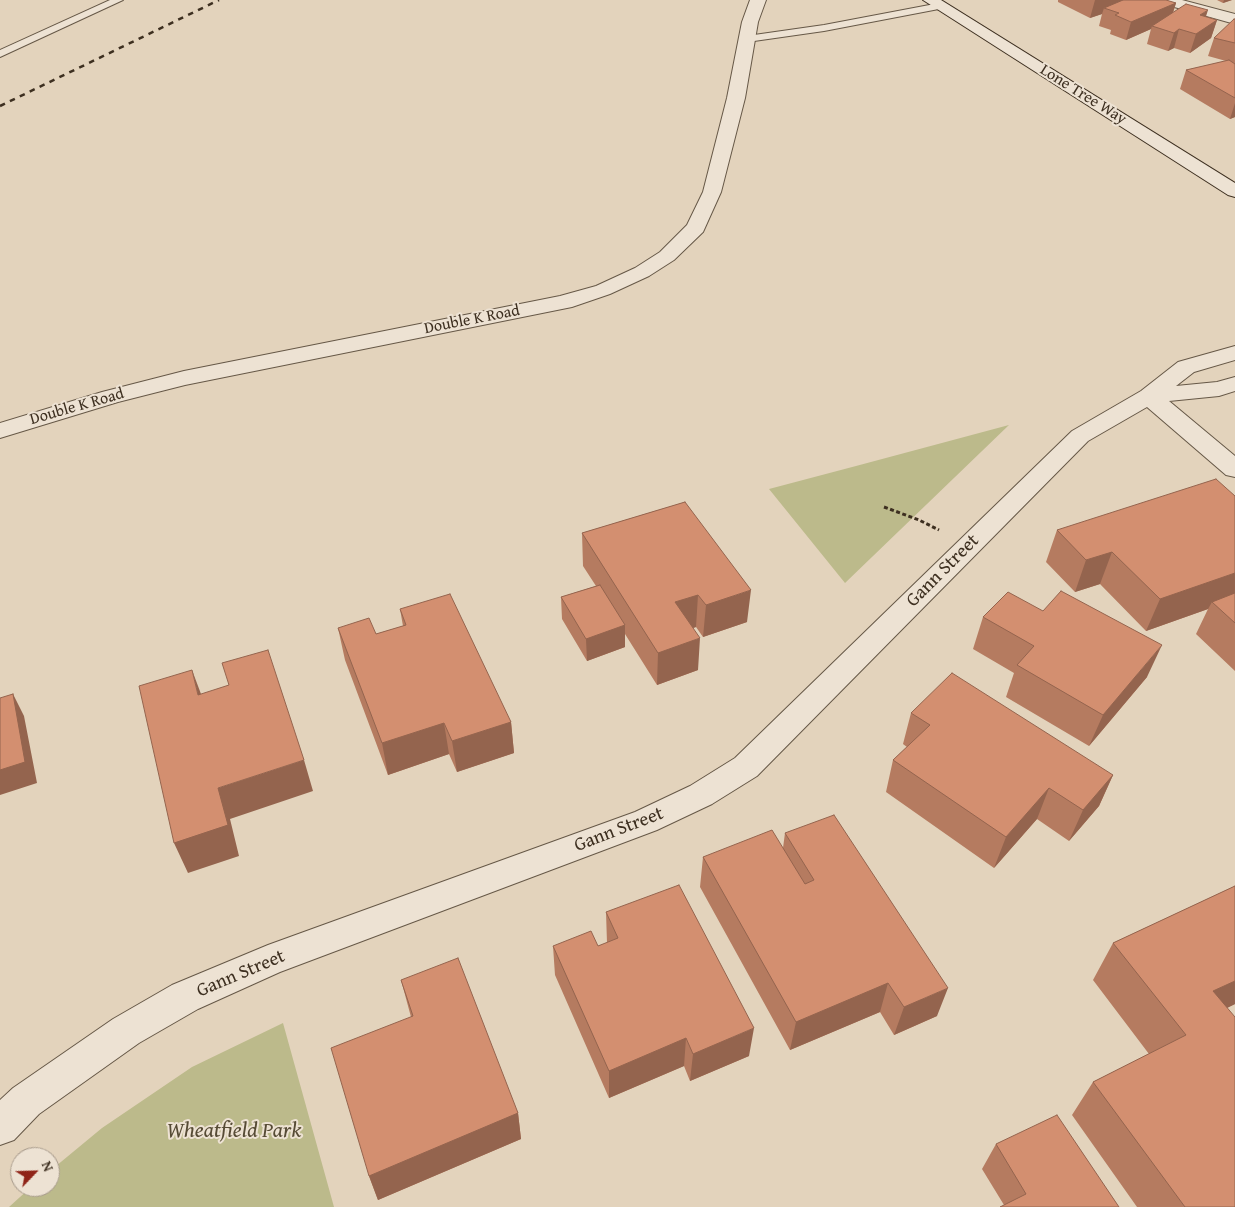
<!DOCTYPE html>
<html>
<head>
<meta charset="utf-8">
<style>
  body { margin:0 }
  #map { position:relative; width:1235px; height:1207px; overflow:hidden; background:#e3d3bc; font-family:"Gentium Book Plus",serif }
  canvas { display:block }
  .north { position:absolute; left:10px; top:1147px; width:50px; height:50px; box-sizing:border-box; background:#ede2d3; border:1px solid #a79a8b; border-radius:50%; rotate:66deg; font-size:14px; font-weight:700; line-height:20px; text-align:center; color:#3d2f20 }
  .north::after { content:''; display:block; margin:auto; width:18px; height:22px; background:#8f2418; clip-path:polygon(50% 0,100% 100%,50% 72%,0 100%) }
</style>
</head>
<body>
<div id="map">
<canvas width="1235" height="1207"></canvas>
<div class="north">N</div>
</div>
<script>
const ctx = document.querySelector('canvas').getContext('2d');
ctx.lineJoin = 'round';
function fillPath(path, color) { ctx.fillStyle = color; ctx.fill(path, 'evenodd'); }
const poly = rows => new Path2D(rows.map(r => 'M' + r).join(''));
function strokePath(path, color, width, dash) { ctx.strokeStyle = color; ctx.lineWidth = width; ctx.lineCap = dash ? 'butt' : 'round'; ctx.setLineDash(dash || []); ctx.stroke(path); }
function drawText(font, color, halo, rows, align = 'center') {
  ctx.font = font + ' "Gentium Book Plus",serif'; ctx.lineWidth = 4; ctx.setLineDash([]); ctx.textBaseline = 'middle'; ctx.strokeStyle = halo; ctx.fillStyle = color; for (const [text, x, y, turn = 0] of rows) {
    ctx.save(); ctx.translate(x, y); ctx.rotate((+turn || 0) * Math.PI / 180); ctx.textAlign = isNaN(turn) ? turn : align; if (halo) ctx.strokeText(text, 0, 0); ctx.fillText(text, 0, 0); ctx.restore();
  }
}
fillPath(poly([
  [1009,425,845,583,769,489,856,466],
  [283,1023,334,1207,9,1207,31,1187,50,1187,50,1171,102,1128,192,1067]
]), '#bcba8b');
const service = poly([
  [110,0,123,0,0,57,0,50,110,0],
  [940,3,944,4,945,6,944,8,824,31,747,42,742,39,747,36,824,25,940,3]
]);
const minor = poly([
  [750,0,766,0,758,22,745,98,721,192,703,232,674,260,649,276,610,294,572,307,185,385,118,402,0,438,0,423,102,392,184,371,560,296,596,286,635,268,660,252,687,225,703,192,727,98,742,22,750,0],
  [1157,0,1182,0,1235,14,1235,24,1160,3,1157,0],
  [1235,346,1235,360,1194,372,1176,386,1217,382,1235,377,1235,391,1219,396,1169,401,1235,456,1235,477,1226,475,1147,407,1088,441,757,776,712,804,657,830,280,972,198,1009,139,1043,39,1114,14,1140,0,1145,0,1100,13,1088,113,1019,172,985,268,945,635,812,690,786,735,758,1072,431,1141,391,1178,362,1235,346]
]);
const secondary = poly([
  [923,0,941,0,1235,183,1235,197,1228,195,923,0]
]);
strokePath(service, '#665847', 2);
strokePath(minor, '#665847', 2);
strokePath(secondary, '#3d2f20', 2);
strokePath(poly([
  [884,507,919,520,939,530]
]), '#3d2f20', 3, [4, 2.5]);
fillPath(service, '#ede2d3');
fillPath(minor, '#ede2d3');
fillPath(secondary, '#ede2d3');
strokePath(poly([
  [0,106,219,0]
]), '#3d2f20', 2.5, [5.5, 5.5]);
fillPath(poly([
  [1058,0,1166,0,1176,3,1173,13,1206,17,1217,20,1211,38,1190,53,1174,48,1168,51,1147,44,1151,29,1126,40,1110,34,1111,30,1099,26,1102,14,1090,18,1058,2],
  [1217,0,1232,0,1223,3],
  [1235,19,1235,117,1230,119,1180,89,1186,70,1226,61,1208,56,1214,38],
  [1235,496,1235,671,1196,634,1208,609,1146,631,1100,584,1075,592,1046,562,1057,530],
  [685,502,747,622,703,637,696,627,693,628,698,670,657,685,625,634,625,647,587,661,562,619,561,597,596,586,583,566,582,533],
  [400,609,511,722,514,753,457,772,449,754,388,775,345,660,338,628,376,634,403,626],
  [983,617,1147,677,1089,746,1006,697,1014,673,973,649],
  [911,713,1113,775,1099,806,1069,841,1037,819,994,868,886,792,893,760,907,747,903,744],
  [785,833,937,1016,894,1035,880,1012,790,1050,700,887,703,857,783,848],
  [1235,886,1235,1004,1227,1008,1235,1207,1137,1207,1072,1115,1093,1082,1149,1054,1093,980,1113,943],
  [606,912,749,1056,690,1081,684,1066,609,1098,555,975,553,946,598,946,607,943],
  [401,980,518,1113,521,1139,378,1200,369,1176,411,1017],
  [996,1144,1119,1207,1004,1205,982,1169]
]), '#b57b60');
fillPath(poly([
  [1095,0,1128,0,1104,8,1102,14,1090,18],
  [1224,0,1232,0,1223,3],
  [1176,3,1170,21,1152,26,1151,29,1126,40,1131,22],
  [1208,10,1202,29,1200,15],
  [1217,20,1211,38,1190,53,1196,34],
  [1179,29,1174,48,1168,51,1174,33],
  [1235,103,1235,117,1230,119],
  [1112,552,1100,584,1075,592,1086,560],
  [1235,573,1235,600,1212,602,1208,609,1146,631,1160,599],
  [751,590,747,622,703,637,706,605],
  [698,595,696,627,674,634,675,602],
  [625,625,625,647,587,661,586,639],
  [700,638,698,670,657,685,658,653],
  [1162,645,1147,677,1089,746,1103,715],
  [192,670,204,702,198,695],
  [13,694,24,716,37,783,0,795,0,770],
  [511,722,514,753,457,772,452,741],
  [444,723,449,754,388,775,382,743],
  [304,760,313,791,230,819,239,856,188,873,174,843,218,788],
  [1113,775,1099,806,1069,841,1083,810],
  [1049,788,1037,819,994,868,1006,837],
  [1235,981,1235,1004,1188,1027,1213,991],
  [888,983,880,1012,790,1050,796,1022],
  [948,988,937,1016,894,1035,904,1007],
  [754,1028,749,1056,690,1081,693,1054],
  [686,1038,684,1066,609,1098,609,1071],
  [518,1113,521,1139,378,1200,369,1176]
]), '#94644e');
const building = poly([
  [1123,0,1166,0,1176,3,1131,22,1115,15,1119,13,1104,8,1123,0],
  [1186,4,1208,10,1200,15,1217,20,1196,34,1179,29,1174,33,1152,26,1186,4],
  [1234,19,1235,19,1235,43,1214,38,1234,19],
  [1229,60,1235,64,1235,98,1186,70,1229,60],
  [1216,479,1235,496,1235,573,1160,599,1112,552,1086,560,1057,530,1216,479],
  [685,502,751,590,706,605,698,595,675,602,700,638,658,653,582,533,685,502],
  [600,585,625,625,586,639,561,597,600,585],
  [1061,591,1162,645,1103,715,1017,665,1034,646,983,617,1008,592,1043,611,1061,591],
  [1235,593,1235,623,1212,602,1235,593],
  [450,594,511,722,452,741,444,723,382,743,338,628,369,618,376,634,406,625,400,609,450,594],
  [268,650,304,760,218,788,228,825,174,843,139,686,192,670,198,695,229,685,222,663,268,650],
  [952,673,1113,775,1083,810,1049,788,1006,837,893,760,930,725,911,713,952,673],
  [13,694,25,762,0,770,0,698,13,694],
  [834,815,948,988,904,1007,888,983,796,1022,703,857,772,830,805,884,814,880,785,833,834,815],
  [679,885,754,1028,693,1054,686,1038,609,1071,553,946,591,931,598,946,618,938,606,912,679,885],
  [1235,886,1235,981,1213,991,1235,1017,1235,1207,1185,1207,1093,1082,1186,1035,1113,943,1235,886],
  [458,958,518,1113,369,1176,331,1048,413,1016,401,980,458,958],
  [1057,1115,1119,1207,1000,1207,1026,1194,996,1144,1057,1115]
]);
fillPath(building, '#d38f70');
strokePath(building, '#94644e', 1);
drawText('16px', '#3d2f20', '#ede2d3', [
  ["Lone Tree Way",1083,95,32],
  ["Double K Road",472,320,-11],
  ["Double K Road",77,407,-16]
]);
drawText('19px', '#3d2f20', '#ede2d3', [
  ["Gann Street",943,571,-45],
  ["Gann Street",619,830,-21],
  ["Gann Street",241,974,-23]
]);
drawText('italic 22px', '#564b35', '#ede2d3', [
  ["Wheatfield Park",234,1131]
]);
</script>
</body>
</html>
